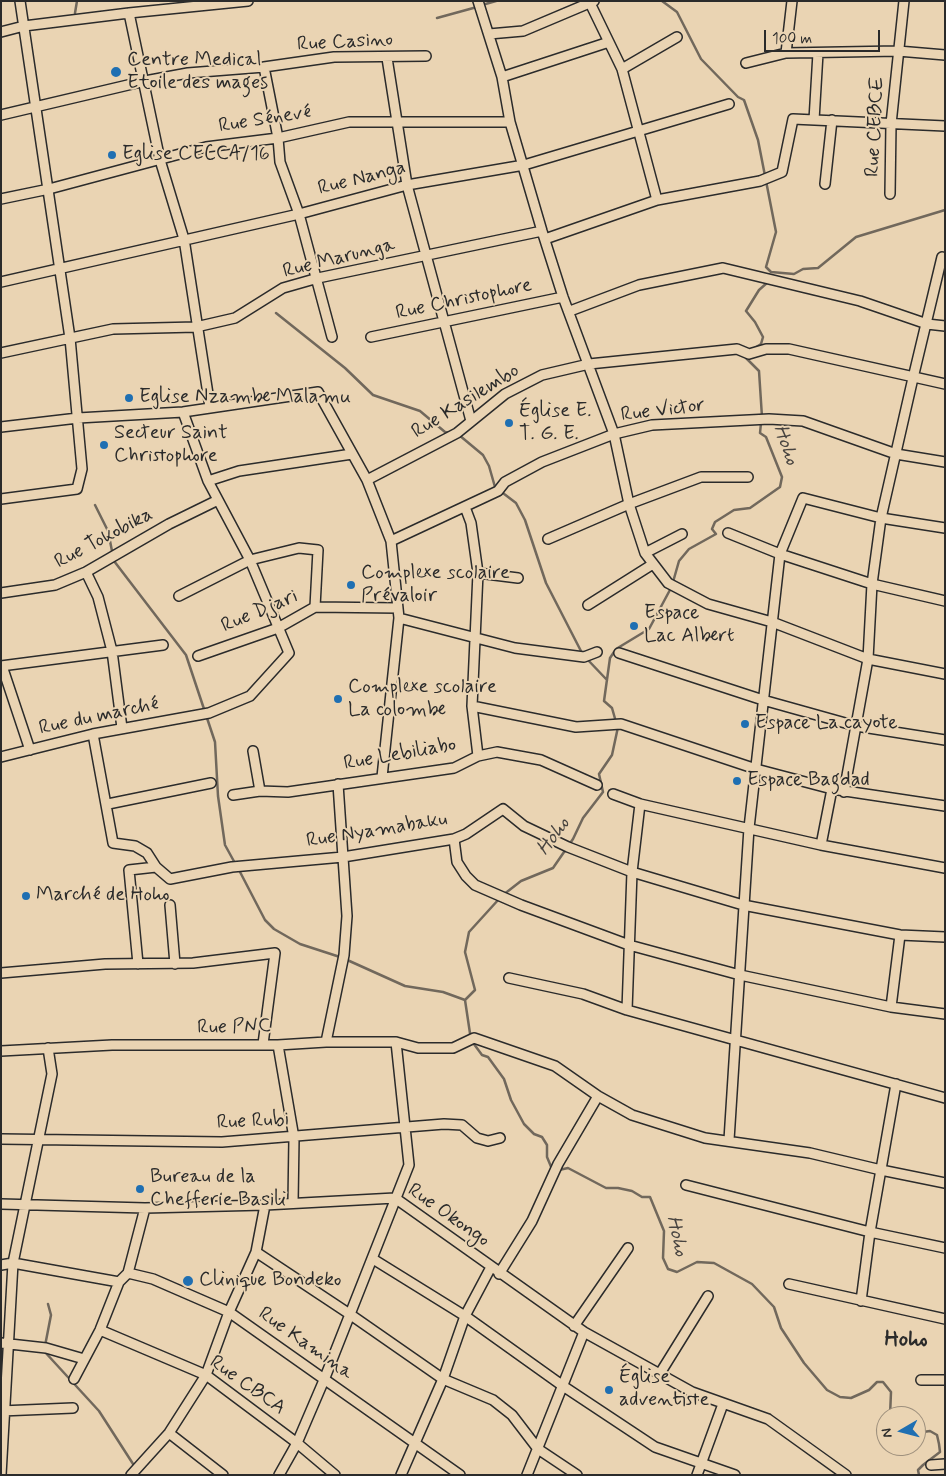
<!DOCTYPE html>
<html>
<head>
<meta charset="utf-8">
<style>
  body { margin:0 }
  #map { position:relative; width:946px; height:1476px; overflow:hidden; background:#ead4b3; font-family:Mynerve,sans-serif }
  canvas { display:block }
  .frame { position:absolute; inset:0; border:2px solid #2b2b2b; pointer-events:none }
  .north { position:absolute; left:876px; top:1406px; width:50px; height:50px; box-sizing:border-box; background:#ead4b3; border:1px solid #9e907d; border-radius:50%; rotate:262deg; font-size:14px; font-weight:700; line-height:20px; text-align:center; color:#2b2b2b }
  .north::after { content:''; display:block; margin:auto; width:18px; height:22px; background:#1f6fb2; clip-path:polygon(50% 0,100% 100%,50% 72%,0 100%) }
  .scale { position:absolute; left:764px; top:30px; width:116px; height:22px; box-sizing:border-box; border:2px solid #2b2b2b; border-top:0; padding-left:6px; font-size:15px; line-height:18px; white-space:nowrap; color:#2b2b2b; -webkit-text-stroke:4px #ead4b3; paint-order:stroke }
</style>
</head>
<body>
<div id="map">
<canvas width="946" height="1476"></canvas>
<div class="frame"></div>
<div class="north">N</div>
<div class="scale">100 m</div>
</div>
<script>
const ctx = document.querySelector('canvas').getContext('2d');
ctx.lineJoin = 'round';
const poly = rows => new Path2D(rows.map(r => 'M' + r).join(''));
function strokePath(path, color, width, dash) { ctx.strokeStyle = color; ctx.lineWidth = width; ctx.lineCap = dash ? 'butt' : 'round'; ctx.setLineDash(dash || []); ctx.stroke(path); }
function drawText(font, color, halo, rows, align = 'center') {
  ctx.font = font + ' Mynerve,sans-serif'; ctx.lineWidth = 4; ctx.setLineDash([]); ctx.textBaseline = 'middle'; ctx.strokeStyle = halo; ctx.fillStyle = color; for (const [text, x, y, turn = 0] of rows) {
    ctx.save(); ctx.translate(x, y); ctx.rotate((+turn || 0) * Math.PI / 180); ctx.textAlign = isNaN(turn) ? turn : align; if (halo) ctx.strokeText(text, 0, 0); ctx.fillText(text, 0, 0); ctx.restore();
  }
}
strokePath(poly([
  [662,1,677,12,701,59,738,97,744,100,758,140,776,232,766,267,771,272],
  [482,5,496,1],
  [75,13,77,1],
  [437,18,477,7],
  [771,272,794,274,803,269,818,268,856,237,945,210],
  [276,313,345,368,373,395,420,411,445,432,451,433],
  [753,349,761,344,763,337,755,322,746,311,759,290,768,282],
  [747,356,746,358,759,371,762,417],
  [459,435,483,455,489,466,495,487,516,503,525,520,546,583,583,655],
  [95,505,108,531,114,561,186,655,215,742,218,796,225,845,236,865],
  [673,582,679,561,689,549,716,534,712,529,715,522,734,510,750,508,780,487,782,477,766,437,760,433,761,423],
  [587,659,607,680],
  [616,722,612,708,604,701,610,658,616,649,649,629,671,588],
  [239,870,265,920,274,929,300,944,340,957],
  [503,895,521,881,553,868,573,839,583,818,603,792,599,774,612,755,618,727],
  [345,959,405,986,443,992,465,1000],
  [465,1000,475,990,465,952,469,932,499,899],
  [465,1000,471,1040,482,1055,488,1057,504,1079,511,1100,524,1124,534,1134,542,1137,547,1145,547,1157,552,1169],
  [559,1170,568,1168,606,1188,618,1188,632,1191,642,1197,650,1197,664,1231,663,1258,668,1269,677,1272,697,1262,714,1263,752,1284,774,1307,781,1328,804,1363,827,1390,840,1397,851,1398,869,1390,877,1382,883,1382,891,1392,890,1416],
  [48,1304,51,1315,44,1351,99,1411,135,1467],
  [916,1433,930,1431,937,1435,939,1444,940,1452,923,1465,918,1470,919,1475]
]), '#71685c', 2.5);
const minor = poly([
  [478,1,502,77,510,122,542,231,563,297,614,434,629,504,645,553,668,583,708,604,772,622,868,659,945,674],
  [590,3,622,69,657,200],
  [129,13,160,160,184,239,210,407],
  [1,32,24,26,129,13,248,1],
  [489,34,523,31,594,1],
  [786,53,792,1],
  [387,58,407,185,471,421],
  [746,63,786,53,898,51,945,55],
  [264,67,278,138,280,162,299,214,332,337],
  [622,69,677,37],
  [502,77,609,42],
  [1,115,145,81,188,73,264,67,334,57,426,56],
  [814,120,818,53],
  [825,184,832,120],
  [890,194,891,124,904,1],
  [1,199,49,189,206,147,278,138,349,122,510,122],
  [545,239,657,200,760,181,782,172,793,119,945,126],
  [1,282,299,214,407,185,524,165,729,104],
  [570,311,639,285,723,268,860,301,927,324,945,326],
  [371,337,563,297],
  [1,353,113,329,196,327,235,318,283,288,318,278,542,231],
  [1,427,78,418,183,412,318,392,367,480,391,541,399,618,382,777],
  [367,480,457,433,505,394,542,375,589,364,737,349,749,354,766,349,789,349,945,384],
  [208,481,239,471,352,454],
  [1,499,77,489,82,469,70,338,20,1],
  [465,507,471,523,478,573,472,706,478,756],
  [728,533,780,554,872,584,945,601],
  [548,539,629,504,701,477,748,477],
  [391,541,498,491,505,482,542,462,614,434,652,425,769,419,803,421,896,454,945,462],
  [645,553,682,534],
  [86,572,98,597,112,651,122,728],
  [478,573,518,578],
  [1,593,55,585,86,572,169,524,218,500],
  [179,596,250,560,299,548,318,550,315,607],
  [588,605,653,564],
  [399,618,515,648,584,657,597,652],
  [619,653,763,700,856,726,945,740],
  [198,656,278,628,315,607,398,608],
  [1,666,163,645],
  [2,666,30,750],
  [472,706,576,727,621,724,756,769,832,789,945,806],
  [93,734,113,843,135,846,147,853,156,867],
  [253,751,260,791],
  [1,757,93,734,209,713,250,696,289,653,250,560,208,481,183,412],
  [844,792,868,659,872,584,881,518,913,378,942,257,945,258],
  [613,794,640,804,821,845,945,868],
  [233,795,260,791,288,792,454,768,478,756,497,752,541,760,597,785],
  [108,804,211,783],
  [454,839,457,862,466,876,475,885,521,905,629,945,740,975,891,1007,945,1014],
  [821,845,832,789],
  [170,905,175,964],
  [138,964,129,870,156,867,170,879,232,867,343,857,454,839,466,834,503,809,524,826,568,847,632,872,743,905,900,935,945,937],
  [1,973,105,964,193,963,275,953,263,1044],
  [509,978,583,994,627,1010,945,1098],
  [891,1007,900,935],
  [627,1010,632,872,640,804],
  [326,1042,344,955,347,916,338,784],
  [278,1045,294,1138,293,1203],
  [1,1051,112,1045,278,1045,326,1042,396,1042,418,1048,453,1048,474,1038,555,1066,598,1096,632,1115,705,1138,810,1153,881,1170,945,1183],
  [1,1139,222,1142,444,1124,462,1125,477,1138,488,1141,500,1138],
  [729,1140,749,828,780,554,803,498,881,518,945,528],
  [686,1185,870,1232,945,1248],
  [1,1204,145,1208,265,1205,395,1198,584,1332,692,1392,768,1419,846,1475],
  [256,1252,351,1315,443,1379,493,1400,512,1415,538,1449,577,1475],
  [373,1259,465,1316,563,1386,655,1447,735,1475],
  [1,1265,13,1263,119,1282,128,1273,153,1279,229,1312,460,1475],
  [128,1273,145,1208],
  [499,1274,532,1221,558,1164,598,1096],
  [789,1284,945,1319],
  [861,1301,870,1232,896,1084],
  [574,1326,628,1248],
  [100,1330,206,1375,297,1443,335,1475],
  [1,1343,46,1348,84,1359],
  [659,1375,708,1296],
  [74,1379,100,1330,119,1282],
  [921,1380,945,1380],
  [1,1411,73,1408],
  [169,1433,223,1475],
  [931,1465,945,1464],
  [1,1475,13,1263,52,1074,48,1048],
  [131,1475,169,1433,206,1375,229,1312,256,1252,265,1205],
  [279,1475,297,1443,324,1380,409,1165,396,1042],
  [401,1475,443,1379,465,1316,491,1267],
  [527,1475,584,1332],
  [697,1475,723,1404]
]);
strokePath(minor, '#2b2b2b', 12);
strokePath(minor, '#ead4b3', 9);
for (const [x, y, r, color] of [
  [116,72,6,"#1f6fb2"],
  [112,155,5,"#1f6fb2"],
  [129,398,5,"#1f6fb2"],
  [509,423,5,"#1f6fb2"],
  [104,445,5,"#1f6fb2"],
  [351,585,5,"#1f6fb2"],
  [634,626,5,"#1f6fb2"],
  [338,699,5,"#1f6fb2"],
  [745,724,5,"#1f6fb2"],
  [737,781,5,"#1f6fb2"],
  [26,896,5,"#1f6fb2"],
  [140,1189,5,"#1f6fb2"],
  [188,1281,6,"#1f6fb2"],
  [609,1390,5,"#1f6fb2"]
]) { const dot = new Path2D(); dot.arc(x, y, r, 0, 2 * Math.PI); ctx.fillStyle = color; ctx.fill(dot); strokePath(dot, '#ead4b3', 2); }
drawText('20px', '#2b2b2b', '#ead4b3', [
  ["Rue Casino",345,43,-3],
  ["Rue Sénevé",265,120,-9],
  ["Rue CEBCE",876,127,-87],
  ["Rue Nanga",362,179,-14],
  ["Rue Marunga",339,259,-14],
  ["Rue Christophore",464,300,-12],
  ["Rue Kasilembo",466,402,-32],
  ["Rue Victor",663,411,-7],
  ["Rue Tokobika",104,539,-28],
  ["Rue Djari",260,612,-23],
  ["Rue du marché",99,717,-12],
  ["Rue Lebiliabo",400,755,-10],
  ["Rue Nyamabaku",377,831,-9],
  ["Rue PNC",234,1028,-1],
  ["Rue Rubi",253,1122,-3],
  ["Rue Okongo",448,1216,35],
  ["Rue Kamina",305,1344,35],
  ["Rue CBCA",247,1386,35]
]);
drawText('20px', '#2b2b2b', '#ead4b3', [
  ["Centre Medical",127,61],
  ["Etoile des mages",127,84],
  ["Eglise CECCA/16",122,155],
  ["Eglise Nzambe Malamu",139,398],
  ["Église E.",519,412],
  ["T. G. E.",519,435],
  ["Secteur Saint",114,434],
  ["Christophore",114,457],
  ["Complexe scolaire",361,574],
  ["Prévaloir",361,597],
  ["Espace",644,614],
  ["Lac Albert",644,637],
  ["Complexe scolaire",348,688],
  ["La colombe",348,711],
  ["Espace La cayote",755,724],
  ["Espace Bagdad",747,781],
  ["Marché de Hoho",36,896],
  ["Bureau de la",150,1178],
  ["Chefferie Basili",150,1201],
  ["Clinique Bondeko",199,1281],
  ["Église",619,1378],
  ["adventiste",619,1401]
], 'left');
drawText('italic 21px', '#484440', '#ead4b3', [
  ["Hoho",785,445,70],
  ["Hoho",554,837,-54],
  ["Hoho",676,1236,77]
]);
drawText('bold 22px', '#2b2b2b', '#ead4b3', [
  ["Hoho",906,1341]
]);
</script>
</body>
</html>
